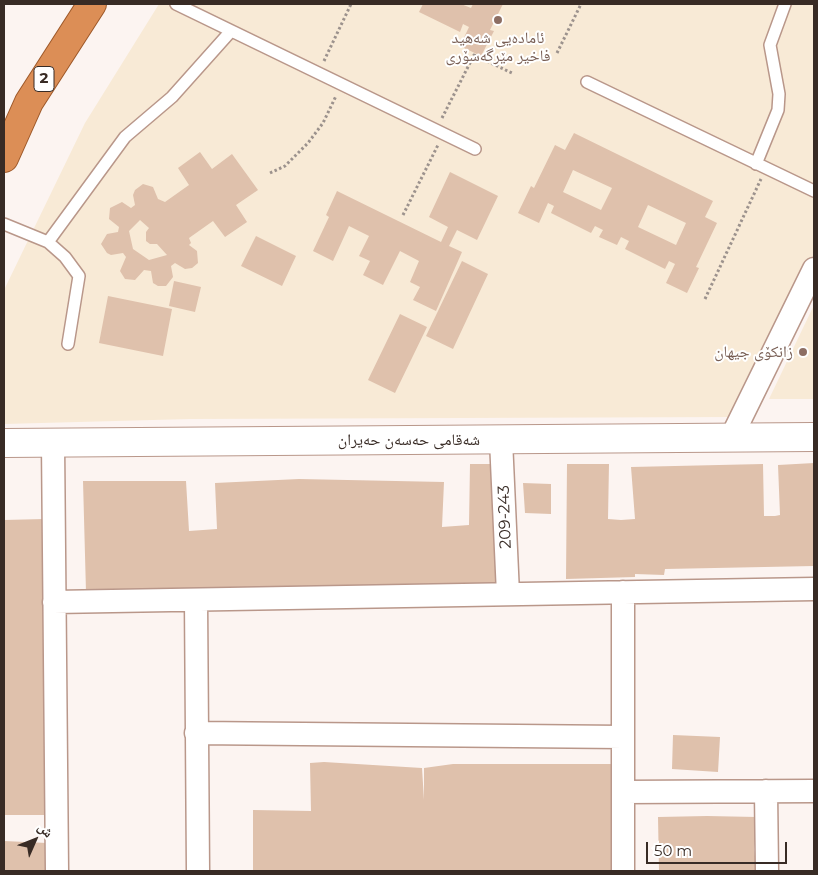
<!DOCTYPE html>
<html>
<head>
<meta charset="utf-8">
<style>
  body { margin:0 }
  #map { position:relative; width:818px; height:875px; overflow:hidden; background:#fcf4f1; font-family:Montserrat,"Noto Naskh Arabic",sans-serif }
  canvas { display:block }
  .frame { position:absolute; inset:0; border:5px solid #382b25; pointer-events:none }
  .north { position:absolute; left:10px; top:815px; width:50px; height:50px; -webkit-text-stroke:4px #fff; paint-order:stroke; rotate:46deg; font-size:14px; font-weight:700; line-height:20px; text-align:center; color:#382b25 }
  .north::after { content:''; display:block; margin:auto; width:18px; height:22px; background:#382b25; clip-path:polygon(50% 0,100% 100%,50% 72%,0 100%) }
  .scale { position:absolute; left:646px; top:842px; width:141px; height:22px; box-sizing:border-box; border:2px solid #382b25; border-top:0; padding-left:6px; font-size:15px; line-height:18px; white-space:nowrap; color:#382b25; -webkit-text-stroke:4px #fff; paint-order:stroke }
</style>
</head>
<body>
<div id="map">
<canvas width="818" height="875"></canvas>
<div class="frame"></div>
<div class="north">ش</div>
<div class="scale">50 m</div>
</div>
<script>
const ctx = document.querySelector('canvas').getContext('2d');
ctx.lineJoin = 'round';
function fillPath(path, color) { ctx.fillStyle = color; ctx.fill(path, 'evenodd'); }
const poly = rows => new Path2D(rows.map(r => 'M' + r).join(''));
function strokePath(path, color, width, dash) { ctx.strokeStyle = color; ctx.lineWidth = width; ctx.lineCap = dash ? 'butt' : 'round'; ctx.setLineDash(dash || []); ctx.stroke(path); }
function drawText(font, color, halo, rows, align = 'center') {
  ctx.font = font + ' Montserrat,"Noto Naskh Arabic",sans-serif'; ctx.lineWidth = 4; ctx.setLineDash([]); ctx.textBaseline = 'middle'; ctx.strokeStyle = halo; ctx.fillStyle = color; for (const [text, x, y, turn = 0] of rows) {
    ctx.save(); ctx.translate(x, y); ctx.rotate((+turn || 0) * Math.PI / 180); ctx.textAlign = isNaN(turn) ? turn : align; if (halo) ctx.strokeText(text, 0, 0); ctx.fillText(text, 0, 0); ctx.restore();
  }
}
fillPath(poly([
  [159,4,814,4,814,257,734,417,190,419,4,424,4,290,85,123],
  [814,305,814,399,769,399]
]), '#f8ead6');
fillPath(poly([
  [423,4,461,4,471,8,473,4,503,4,490,30,494,31,481,56,460,46,469,27,463,24,460,32,419,12],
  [574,133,713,201,705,217,717,223,696,267,699,268,687,293,666,283,675,264,669,261,665,269,625,249,629,241,621,237,617,245,599,237,603,230,595,226,591,233,551,213,554,206,548,203,539,223,518,213,531,186,534,188,555,145,565,150],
  [573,170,612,188,601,210,563,192],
  [648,205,686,223,676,245,638,227],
  [200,152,212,169,232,154,258,190,236,205,247,222,225,237,213,221,189,238,191,243,189,245,197,251,198,263,192,268,185,269,175,263,171,266,173,277,166,286,158,286,153,283,151,271,144,270,135,280,125,279,120,271,126,257,123,253,111,255,107,253,101,244,107,234,118,232,119,227,109,219,110,208,122,202,131,208,135,205,133,195,135,190,143,184,153,187,158,199,165,202,189,185,178,168],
  [140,220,149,228,146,232,146,241,150,244,157,244,167,255,149,260,133,249,129,231],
  [450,172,498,196,477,240,457,230,449,246,462,252,436,311,413,300,420,287,410,282,419,261,400,251,383,285,363,275,370,261,359,256,369,236,349,226,333,261,313,251,329,217,326,215,337,191,441,242,448,227,429,217],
  [256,236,296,256,282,286,241,266],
  [462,261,488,274,453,349,426,336],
  [174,281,201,287,195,312,169,306],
  [108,296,172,309,163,356,99,343],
  [400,314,427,327,395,393,368,380],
  [814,463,814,566,665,569,664,575,635,574,635,577,566,579,567,464,609,464,608,519,621,520,635,519,631,467,763,464,764,516,775,516,780,515,778,465],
  [470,464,499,464,500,589,86,592,83,481,186,481,189,531,217,529,215,483,299,479,444,482,442,527,469,525],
  [523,483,551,484,551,514,525,513],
  [44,519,48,815,4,815,4,520],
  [673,735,720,737,718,772,672,769],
  [324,762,422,768,424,800,424,768,453,764,619,764,622,871,253,871,253,810,311,811,310,763],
  [707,816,757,817,754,849,757,871,659,871,658,817],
  [4,841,47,843,48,871,4,871]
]), '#dfc1ac');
const service = poly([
  [176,4,475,149],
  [587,82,814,191],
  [756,164,778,110,779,94,770,45,785,4],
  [4,224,48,242,65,257,79,276,68,344],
  [48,242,125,137,172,97,231,31]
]);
const minor = poly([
  [731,438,814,269],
  [501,440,508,594],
  [53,443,57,871],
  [196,600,198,871],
  [54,602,814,589],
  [196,733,623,737],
  [766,791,767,871],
  [623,792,814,791],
  [623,871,623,592]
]);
const tertiary = poly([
  [4,443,814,437]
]);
const trunk = poly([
  [4,158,29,102,92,4]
]);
strokePath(service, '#b9978a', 14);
strokePath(minor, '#b9978a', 25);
strokePath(tertiary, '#b9978a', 30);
strokePath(trunk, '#9d5829', 30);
strokePath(poly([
  [557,53,581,4],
  [324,61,351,4],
  [442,118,474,55,514,74],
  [270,173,285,166,308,143,323,123,336,96],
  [403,215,438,145],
  [705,299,761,179]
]), '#9c928d', 3, [2.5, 2.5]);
strokePath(service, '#fff', 11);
strokePath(minor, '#fff', 22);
strokePath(tertiary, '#fff', 28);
strokePath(trunk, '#dc8e56', 28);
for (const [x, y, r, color] of [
  [498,20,5,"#8d6e63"],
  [803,352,5,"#8d6e63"]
]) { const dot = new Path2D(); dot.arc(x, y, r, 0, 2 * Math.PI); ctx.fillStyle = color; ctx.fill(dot); strokePath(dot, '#fff', 2); }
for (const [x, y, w] of [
  [44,79,20]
]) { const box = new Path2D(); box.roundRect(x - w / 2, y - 12.5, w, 25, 4); ctx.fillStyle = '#fff'; ctx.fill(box); strokePath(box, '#382b25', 1); }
drawText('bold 15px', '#382b25', null, [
  ["2",44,79]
]);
drawText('16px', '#785e54', '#fff', [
  ["ئامادەیی شەهید",498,38],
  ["فاخیر مێرگەسۆری",498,56],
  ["زانکۆی جیھان",793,352,"right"]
]);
drawText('16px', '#382b25', '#fff', [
  ["شەقامی حەسەن حەیران",409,440],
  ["209-243",505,517,-92]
]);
</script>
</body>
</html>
